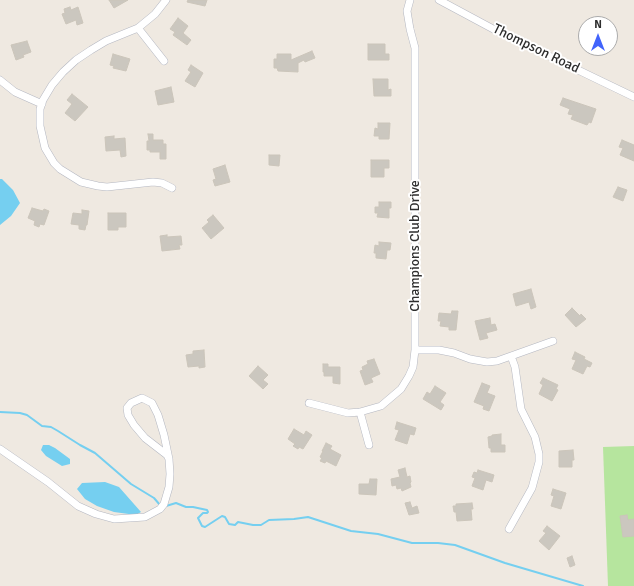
<!DOCTYPE html>
<html>
<head>
<meta charset="utf-8">
<style>
  body { margin:0 }
  #map { position:relative; width:634px; height:586px; overflow:hidden; background:#efe9e1; font-family:Signika,sans-serif }
  canvas { display:block }
  .north { position:absolute; left:578px; top:16px; width:40px; height:40px; box-sizing:border-box; background:#fff; border:1px solid #ababab; border-radius:50%; rotate:0deg; font-size:11px; font-weight:700; line-height:16px; text-align:center; color:#2e2e2e }
  .north::after { content:''; display:block; margin:auto; width:14px; height:18px; background:#4264fb; clip-path:polygon(50% 0,100% 100%,50% 72%,0 100%) }
</style>
</head>
<body>
<div id="map">
<canvas width="634" height="586"></canvas>
<div class="north">N</div>
</div>
<script>
const ctx = document.querySelector('canvas').getContext('2d');
ctx.lineJoin = 'round';
function fillPath(path, color) { ctx.fillStyle = color; ctx.fill(path, 'evenodd'); }
const poly = rows => new Path2D(rows.map(r => 'M' + r).join(''));
function strokePath(path, color, width, dash) { ctx.strokeStyle = color; ctx.lineWidth = width; ctx.lineCap = dash ? 'butt' : 'round'; ctx.setLineDash(dash || []); ctx.stroke(path); }
function drawText(font, color, halo, rows, align = 'center') {
  ctx.font = font + ' Signika,sans-serif'; ctx.lineWidth = 4; ctx.setLineDash([]); ctx.textBaseline = 'middle'; ctx.strokeStyle = halo; ctx.fillStyle = color; for (const [text, x, y, turn = 0] of rows) {
    ctx.save(); ctx.translate(x, y); ctx.rotate((+turn || 0) * Math.PI / 180); ctx.textAlign = isNaN(turn) ? turn : align; if (halo) ctx.strokeText(text, 0, 0); ctx.fillText(text, 0, 0); ctx.restore();
  }
}
fillPath(poly([
  [634,446,634,586,608,586,603,447]
]), '#b6e59e');
fillPath(poly([
  [0,179,2,179,13,190,20,203,11,216,0,225],
  [43,445,49,445,55,448,70,459,70,464,62,466,46,456,41,450],
  [105,482,119,487,141,512,136,515,114,512,97,506,85,499,77,489,82,483]
]), '#75cff0');
strokePath(poly([
  [0,412,20,413,27,415,42,426,51,427,58,431,80,445,95,453,131,484,154,498,160,505],
  [166,506,176,503,186,507,193,507,207,510,208,512,207,513,203,513,198,518,202,526,205,527,222,516,225,517,229,524,235,525,238,522,253,525,261,525,269,520,294,519,308,517,351,531,378,534,412,543,438,543,455,545,505,563,583,586]
]), '#75cff0', 2);
const building = poly([
  [109,0,128,0,114,8,109,0],
  [188,0,207,0,205,6,187,2,188,0],
  [70,7,71,10,78,7,83,23,77,25,76,20,66,24,62,14,65,13,64,9,70,7],
  [178,18,188,26,183,33,191,40,187,45,173,35,175,32,170,29,178,18],
  [27,41,31,52,23,55,24,57,16,60,11,45,27,41],
  [368,44,385,44,385,54,389,54,389,60,368,60,368,44],
  [312,51,315,58,305,62,304,60,298,63,298,72,278,71,277,68,274,68,274,59,277,59,277,54,291,54,291,60,312,51],
  [113,54,130,59,126,71,113,68,114,66,110,65,113,54],
  [191,65,203,73,195,87,185,81,191,72,188,70,191,65],
  [373,79,388,79,388,90,391,89,391,96,374,96,373,79],
  [171,87,174,102,158,105,155,91,171,87],
  [72,94,88,107,75,121,65,113,72,104,67,100,72,94],
  [563,98,596,109,591,123,589,122,587,125,571,119,573,115,568,114,570,109,560,105,563,98],
  [378,123,390,123,389,139,379,139,379,136,374,136,375,128,378,129,378,123],
  [148,134,153,134,153,140,163,140,163,144,166,144,166,159,160,159,160,152,150,152,150,150,147,150,147,141,149,141,148,134],
  [114,136,114,139,125,138,126,156,121,157,120,150,106,151,105,137,114,136],
  [622,140,634,145,634,161,620,155,623,148,619,147,622,140],
  [269,155,280,155,279,166,269,165,269,155],
  [371,160,389,160,389,168,384,168,384,177,371,177,371,160],
  [225,165,230,182,215,186,213,180,216,179,213,169,225,165],
  [618,187,627,190,623,201,613,197,618,187],
  [379,202,391,202,391,208,389,208,389,218,377,217,378,213,375,213,375,207,379,207,379,202],
  [32,208,43,211,44,209,49,211,44,225,40,224,39,227,34,225,35,221,28,218,32,208],
  [82,210,89,211,87,225,86,225,85,230,79,229,79,225,71,224,73,213,82,214,82,210],
  [108,213,126,213,126,227,118,227,118,230,108,230,108,213],
  [213,215,224,228,211,239,202,228,209,222,207,220,213,215],
  [167,235,167,237,181,236,182,245,179,245,180,249,162,251,160,236,167,235],
  [379,242,391,243,390,250,387,250,386,259,376,258,376,253,374,253,375,245,379,246,379,242],
  [531,289,536,307,531,309,529,302,516,306,513,294,531,289],
  [572,308,580,316,581,314,586,319,576,327,565,315,572,308],
  [452,311,458,311,456,330,449,330,449,327,440,326,441,321,438,321,439,313,451,314,452,311],
  [490,318,491,325,495,324,497,330,486,333,488,338,480,340,475,321,490,318],
  [204,350,205,367,199,368,199,366,188,367,186,355,193,354,193,351,204,350],
  [575,352,585,357,584,359,592,363,590,367,587,366,583,374,572,369,576,360,572,359,575,352],
  [374,359,380,374,371,378,373,382,365,385,360,371,363,370,362,367,368,364,367,361,374,359],
  [323,364,328,364,328,367,340,367,340,384,333,383,333,376,324,376,324,372,323,372,323,364],
  [258,366,268,375,263,380,268,384,263,389,249,376,258,366],
  [543,378,558,385,556,389,558,390,552,401,539,394,543,385,540,383,543,378],
  [482,383,490,386,487,393,495,396,489,411,483,409,484,406,474,402,482,383],
  [435,386,446,393,440,402,444,405,441,410,423,399,427,392,430,394,435,386],
  [397,422,416,428,414,435,410,434,407,444,395,440,399,430,395,429,397,422],
  [294,429,304,435,306,431,312,435,303,449,299,447,298,449,293,446,295,444,288,439,294,429],
  [501,434,501,445,505,445,505,452,491,452,491,448,489,448,488,437,492,436,492,435,501,434],
  [326,443,332,446,330,449,341,455,336,466,326,461,325,463,320,461,322,458,320,457,323,451,322,451,326,443],
  [573,450,574,460,572,460,572,467,559,467,559,451,573,450],
  [405,468,407,477,410,476,411,482,410,483,411,487,402,491,401,488,397,489,396,485,392,486,391,479,400,477,398,470,405,468],
  [478,470,494,475,492,482,486,480,483,490,472,486,475,478,472,477,474,472,477,473,478,470],
  [370,479,377,479,376,495,359,494,359,484,369,484,370,479],
  [553,489,566,493,561,509,551,506,554,496,551,495,553,489],
  [410,502,412,508,417,506,419,513,409,515,405,503,410,502],
  [472,503,473,509,471,509,472,520,457,521,456,512,454,512,453,506,456,506,456,504,472,503],
  [627,515,628,520,634,519,634,536,623,537,620,516,627,515],
  [547,526,560,536,549,550,539,541,546,533,543,531,547,526],
  [572,556,575,565,570,567,567,558,572,556]
]);
fillPath(building, '#cbc7bf');
strokePath(building, '#cbc5ba', 1);
const minor = poly([
  [166,0,155,14,138,28,106,41,91,50,76,60,63,72,52,85,43,100,40,109,40,126,45,148,54,163,60,169,81,182,98,186,107,187,153,182,162,183,172,188],
  [439,0,495,30,634,97],
  [138,28,164,61],
  [0,80,15,92,42,104],
  [415,350,439,350,454,353,470,359,487,362,497,361,553,341],
  [309,403,348,413,360,412,381,406,401,389,409,376,413,367,415,350,415,48,410,29,407,11,410,0],
  [360,412,369,445],
  [0,449,48,482,78,506,96,514,114,519,145,517,160,509,164,504,169,487,170,474,169,459,164,435,158,415,152,403,142,398,131,403,127,408,128,415,134,425,145,438,167,455,169,459],
  [509,529,532,488,539,462,539,454,535,437,521,409,515,367,511,356]
]);
strokePath(minor, '#b4b7c1', 8);
strokePath(minor, '#fff', 7);
drawText('14px', '#2e2e2e', '#fff', [
  ["Thompson Road",536,49,26],
  ["Champions Club Drive",415,246,-90]
]);
</script>
</body>
</html>
